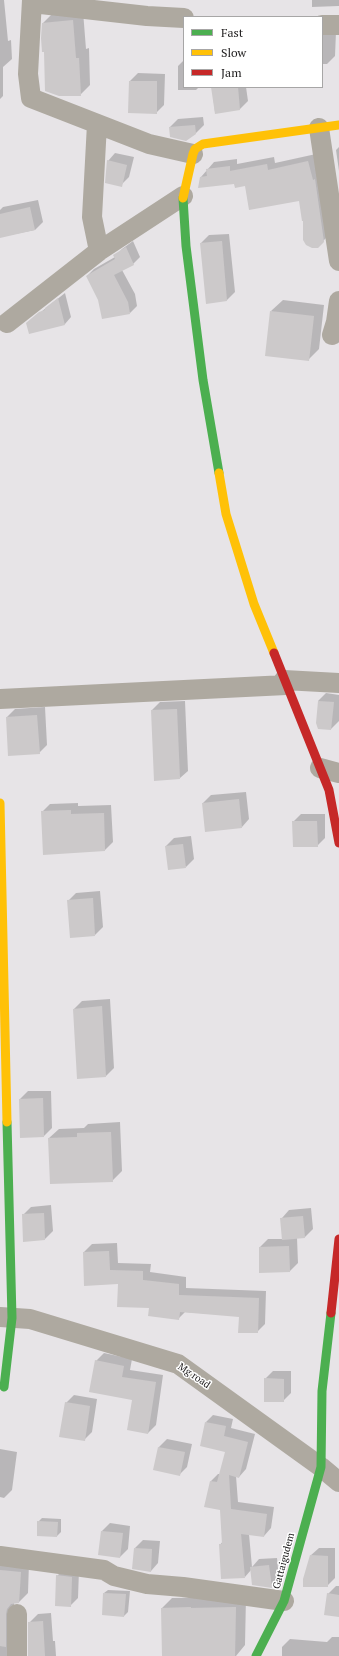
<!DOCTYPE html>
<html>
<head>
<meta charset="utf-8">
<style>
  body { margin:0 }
  #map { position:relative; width:339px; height:1656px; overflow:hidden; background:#e7e4e7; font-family:"PT Serif",serif }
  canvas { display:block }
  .legend { position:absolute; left:183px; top:16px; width:140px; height:72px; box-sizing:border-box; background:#fff; border:1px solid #a7a6a6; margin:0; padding:5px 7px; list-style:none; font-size:12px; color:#222021 }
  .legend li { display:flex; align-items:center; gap:8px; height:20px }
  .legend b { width:20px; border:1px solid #a7a6a6 }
</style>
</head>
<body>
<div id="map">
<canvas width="339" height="1656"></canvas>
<ul class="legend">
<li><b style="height:5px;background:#4caf50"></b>Fast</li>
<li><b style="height:5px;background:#ffc107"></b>Slow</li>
<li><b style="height:5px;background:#c62828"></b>Jam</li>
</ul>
</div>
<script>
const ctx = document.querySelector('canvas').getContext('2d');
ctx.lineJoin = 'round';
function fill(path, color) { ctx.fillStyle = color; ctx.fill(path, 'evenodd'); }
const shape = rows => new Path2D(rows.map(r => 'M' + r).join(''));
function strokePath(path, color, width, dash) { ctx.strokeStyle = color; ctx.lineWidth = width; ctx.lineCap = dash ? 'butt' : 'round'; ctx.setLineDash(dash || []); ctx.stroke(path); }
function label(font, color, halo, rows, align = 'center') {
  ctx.font = font + ' "PT Serif",serif'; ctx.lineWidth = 3; ctx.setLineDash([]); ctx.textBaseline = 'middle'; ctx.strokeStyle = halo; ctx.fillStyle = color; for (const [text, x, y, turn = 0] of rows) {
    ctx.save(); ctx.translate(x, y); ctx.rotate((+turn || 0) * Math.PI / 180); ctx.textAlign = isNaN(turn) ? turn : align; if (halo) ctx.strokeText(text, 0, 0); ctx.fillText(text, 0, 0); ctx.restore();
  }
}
const shadow = shape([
  [0,0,4,0,8,41,11,40,12,59,3,67,3,96,0,99],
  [312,0,339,0,339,6,312,7],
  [83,11,86,49,89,48,90,85,80,95,43,23,53,13],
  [322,32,336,32,335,56,327,64,322,64],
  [184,60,184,87,199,87,196,90,178,90,178,66],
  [138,73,165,74,164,105,156,113,130,81],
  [212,87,246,87,248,101,240,109,215,112],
  [203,117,204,125,196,133,170,127,178,119],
  [339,147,339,171,336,150],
  [115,153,134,157,129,177,121,185,108,161],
  [316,154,331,233,317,247,304,220,300,200,246,184,201,177,214,162,237,159,237,164,274,157,275,163],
  [38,200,43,222,35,230,0,237,0,210,3,207],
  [229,234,235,292,227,300,207,303,201,243,209,235],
  [133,241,140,257,133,264,122,270,135,294,137,306,130,313,87,276,94,269,115,257,115,256,122,249],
  [65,293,71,317,65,324,30,332,27,323],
  [283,300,324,305,319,349,308,360,271,311],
  [326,693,339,695,339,721,331,729,318,701],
  [185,701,188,771,180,778,152,710,160,702],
  [45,707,47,745,39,753,7,717,15,709],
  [246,792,249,819,242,827,203,803,211,795],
  [78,803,78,806,111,805,113,842,105,850,44,854,42,812,50,804],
  [301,814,325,814,325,838,317,846,293,822],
  [191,836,194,859,186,867,166,846,174,838],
  [100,891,103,927,95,935,68,901,76,893],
  [110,999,114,1068,106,1076,74,1009,82,1001],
  [28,1091,51,1091,52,1128,44,1136,20,1099],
  [120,1122,122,1171,112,1181,49,1138,59,1129,84,1128,88,1124],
  [51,1205,53,1231,45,1239,23,1215,31,1207],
  [311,1208,313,1229,305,1237,297,1238,298,1263,290,1271,260,1247,268,1239,283,1239,282,1218,289,1210],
  [117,1243,118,1263,151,1264,150,1272,186,1277,186,1288,266,1291,265,1324,257,1332,240,1316,185,1312,178,1319,150,1307,119,1283,84,1252,92,1244],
  [104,1353,132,1359,130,1370,163,1375,156,1425,148,1433,133,1400,96,1361],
  [273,1371,291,1371,291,1393,283,1401,265,1379],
  [74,1395,97,1399,92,1432,84,1440,66,1403],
  [213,1415,233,1419,231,1428,255,1434,246,1469,239,1477,236,1476,238,1502,274,1507,271,1528,264,1536,249,1534,252,1567,259,1559,277,1558,279,1579,271,1587,251,1570,245,1577,220,1545,223,1541,221,1509,211,1481,218,1474,220,1474,226,1451,206,1422],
  [167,1439,192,1444,187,1467,179,1475,154,1469,159,1447],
  [0,1449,17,1452,12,1490,4,1498,0,1497],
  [42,1518,61,1519,61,1532,57,1536,38,1522],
  [110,1523,130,1526,128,1549,120,1557,102,1531],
  [143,1540,160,1541,158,1563,151,1571,135,1548],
  [319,1548,335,1548,335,1578,327,1586,310,1556],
  [29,1563,28,1593,19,1602,14,1603,14,1647,18,1656,0,1656,0,1565],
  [65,1568,79,1570,78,1598,70,1606,57,1576],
  [336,1586,339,1586,339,1616,328,1594],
  [108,1590,130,1591,128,1612,124,1616,104,1593],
  [246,1597,245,1645,236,1656,163,1656,162,1608,172,1598],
  [51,1613,53,1641,55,1641,56,1656,30,1656,30,1622,38,1614],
  [332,1637,339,1637,339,1656,282,1656,282,1647,290,1639,327,1642]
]);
const building = shape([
  [73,20,76,58,79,58,81,96,59,96,45,91,44,52,42,52,41,38,42,23],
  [129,81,157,81,157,114,128,113],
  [211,87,238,87,240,110,215,114],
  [195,125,196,134,186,141,170,137,169,127],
  [107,160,127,165,122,187,105,183],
  [308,161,313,180,315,179,324,242,318,248,312,248,306,245,303,240,303,221,302,221,299,201,249,210,245,186,235,188,234,184,198,188,200,177,207,176,206,169,230,166,230,171,267,164,268,170],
  [30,207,35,230,0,238,0,214],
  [222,241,227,301,206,304,200,243],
  [126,247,134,265,114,275,128,302,130,314,102,319,98,300,86,276,115,259,113,255],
  [58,298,65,325,29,334,26,323,39,312,45,310,45,308],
  [270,311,314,316,309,361,265,356],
  [318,701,334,702,331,730,318,729,316,723],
  [177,709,180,779,154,781,151,710],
  [37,715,40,754,8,756,6,717],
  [239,799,242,828,205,832,202,803],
  [71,810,71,814,104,813,105,851,43,855,41,811],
  [292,821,317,821,318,847,293,847],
  [183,844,186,868,168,870,165,846],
  [93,898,95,936,70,938,67,900],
  [102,1006,106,1077,77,1079,73,1009],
  [43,1098,44,1137,20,1138,19,1099],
  [111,1132,113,1182,50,1184,48,1138,77,1137,77,1133],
  [44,1213,45,1240,23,1242,22,1214],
  [303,1216,305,1238,282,1240,280,1218],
  [289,1246,290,1272,259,1273,259,1247],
  [109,1251,110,1270,143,1271,143,1280,179,1284,179,1295,259,1298,258,1333,238,1333,239,1317,180,1312,179,1320,148,1316,149,1308,117,1307,118,1284,84,1286,83,1252],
  [95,1360,124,1366,122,1377,156,1382,148,1434,127,1430,132,1400,89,1392],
  [264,1378,284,1379,284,1402,264,1402],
  [65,1402,90,1406,85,1441,59,1437],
  [205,1422,226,1426,224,1436,248,1442,239,1478,229,1475,231,1509,267,1514,264,1537,241,1534,245,1578,221,1579,219,1544,222,1544,220,1510,204,1507,210,1481,217,1482,225,1452,200,1446],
  [158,1447,185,1452,180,1476,153,1470],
  [37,1521,58,1522,57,1537,37,1536],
  [101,1531,123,1533,120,1558,98,1555],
  [134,1548,152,1549,151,1572,132,1569],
  [310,1555,328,1556,328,1587,303,1587,303,1579],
  [269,1565,272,1588,252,1585,250,1567],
  [0,1570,21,1572,19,1603,11,1604,7,1609,6,1614,6,1647,0,1646],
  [56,1575,72,1577,71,1607,55,1606],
  [103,1593,126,1594,124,1617,102,1615],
  [327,1593,339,1595,339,1617,324,1615],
  [191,1607,191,1608,236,1607,235,1656,162,1656,161,1608],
  [43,1621,45,1656,28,1656,28,1622]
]);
const street = shape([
  [32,0,28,74,31,98,149,144,193,154],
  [32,3,147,16,184,18],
  [322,25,339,25],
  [97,124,92,217,99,251],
  [319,128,339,261],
  [7,323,99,251,183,196],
  [332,335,336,322,339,301],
  [284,680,339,683],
  [0,699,286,685],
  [320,768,339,773],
  [0,1317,30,1319,178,1364,321,1467,339,1482],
  [0,1556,104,1570,114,1576,147,1584,183,1587,284,1601],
  [17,1614,17,1656]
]);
const fast = shape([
  [183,198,186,246,203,380,219,473],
  [4,1387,12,1318,7,1122],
  [256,1656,284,1601,321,1467,322,1391,331,1313]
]);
const slow = shape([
  [183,198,193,154,195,149,203,144,339,125],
  [219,473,226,514,254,604,274,653],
  [0,803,7,1122]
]);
const jam = shape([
  [274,653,329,790,339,843],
  [331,1313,339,1239]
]);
const streetNames = [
  ["Mg road",194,1376,34],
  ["Gattaigudem",284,1561,-75]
];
fill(shadow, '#0003');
fill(building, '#ccc9ca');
strokePath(street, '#aea9a0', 20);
strokePath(fast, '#4caf50', 9);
strokePath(slow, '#ffc107', 9);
strokePath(jam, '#c62828', 9);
label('10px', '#222021', '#fff', streetNames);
</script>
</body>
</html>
